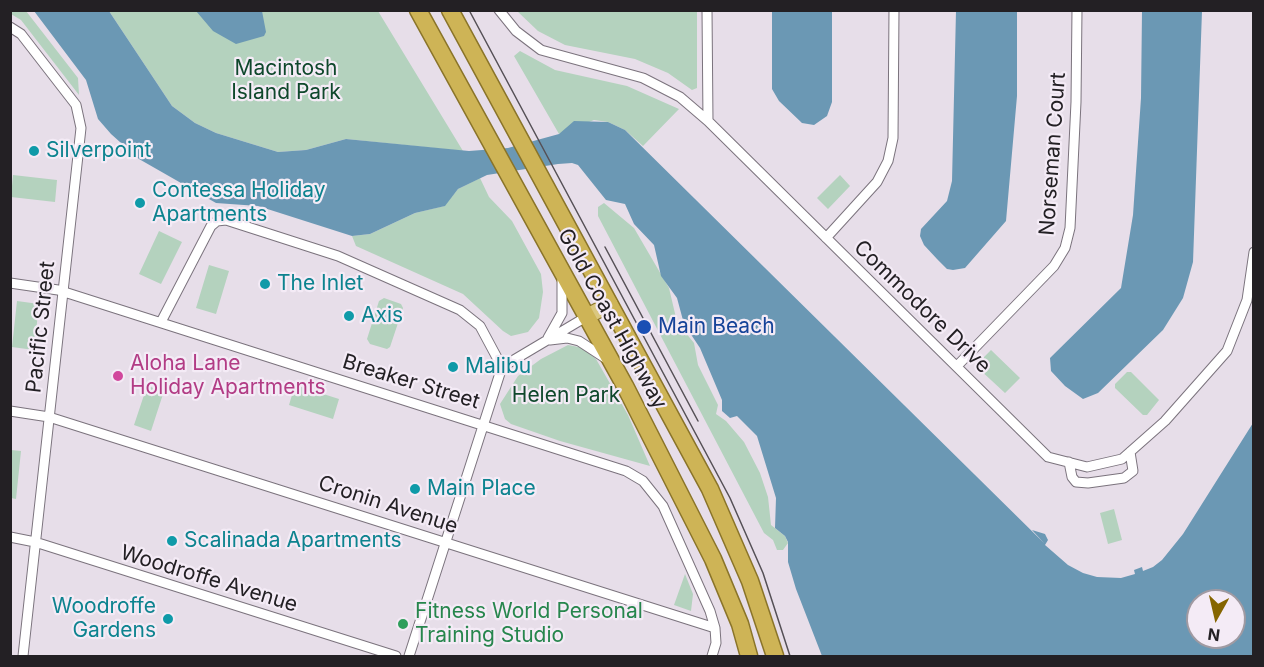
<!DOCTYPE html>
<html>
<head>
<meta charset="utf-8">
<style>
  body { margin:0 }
  #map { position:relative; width:1264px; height:667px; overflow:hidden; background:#e7dee9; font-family:Inter,sans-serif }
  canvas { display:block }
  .frame { position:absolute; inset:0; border:12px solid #232024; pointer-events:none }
  .north { position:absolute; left:1186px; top:589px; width:60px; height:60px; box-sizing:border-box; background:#f4ebf6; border:2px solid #a09aa2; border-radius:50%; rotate:188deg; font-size:16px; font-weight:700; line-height:24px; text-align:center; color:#232024 }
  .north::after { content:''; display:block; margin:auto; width:21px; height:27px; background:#856500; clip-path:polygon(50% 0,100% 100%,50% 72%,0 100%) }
</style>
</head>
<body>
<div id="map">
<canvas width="1264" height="667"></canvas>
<div class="frame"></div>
<div class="north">N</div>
</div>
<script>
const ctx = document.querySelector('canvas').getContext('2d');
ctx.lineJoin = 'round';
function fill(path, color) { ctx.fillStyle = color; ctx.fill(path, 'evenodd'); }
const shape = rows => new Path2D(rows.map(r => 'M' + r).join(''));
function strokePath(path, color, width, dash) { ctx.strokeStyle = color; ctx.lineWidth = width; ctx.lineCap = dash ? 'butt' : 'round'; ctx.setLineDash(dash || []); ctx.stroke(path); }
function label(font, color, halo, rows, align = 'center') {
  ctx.font = font + ' Inter,sans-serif'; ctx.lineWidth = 4.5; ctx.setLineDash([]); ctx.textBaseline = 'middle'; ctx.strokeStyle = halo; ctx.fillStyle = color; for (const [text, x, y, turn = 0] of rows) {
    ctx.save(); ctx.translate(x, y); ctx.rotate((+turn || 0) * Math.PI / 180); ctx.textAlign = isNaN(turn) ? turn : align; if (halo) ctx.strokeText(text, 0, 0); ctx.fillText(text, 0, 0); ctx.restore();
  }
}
const green = shape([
  [11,10,26,11,78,78,79,95,21,20,11,14],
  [109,11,378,11,463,151,346,139,306,150,278,152,216,133,195,123,172,106],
  [517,11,697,11,697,88,692,90,668,73,635,59,565,45,538,31],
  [520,51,555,70,627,86,679,109,643,146,625,130,608,122,594,120,559,134,514,56],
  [13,175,57,180,55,202,11,197],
  [840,175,850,186,828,209,817,198],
  [480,178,489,197,512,221,541,274,543,292,539,318,528,332,511,336,503,331,463,294,356,246,352,236,370,234,415,213,444,206,458,189],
  [604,203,634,228,669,288,677,322,694,343,698,365,718,405,716,414,726,421,744,442,760,473,768,497,771,525,785,536,788,543,783,550,777,550,773,540,764,533,598,216,598,207],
  [159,231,182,242,161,284,139,274],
  [209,265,229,271,216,314,196,308],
  [384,298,401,304,403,308,390,347,387,349,370,344,367,339,379,301],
  [17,301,39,304,34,350,12,347],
  [568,345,584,348,596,359,628,415,650,466,560,441,511,424,505,419,500,404,518,376,541,359],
  [991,350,1020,378,1005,393,978,368,979,362],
  [1127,372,1131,372,1159,400,1147,415,1143,415,1115,388,1115,384],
  [295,385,339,399,333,419,289,405],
  [147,386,164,391,151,431,134,425],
  [11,450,21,451,16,499,11,498],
  [1114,509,1122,540,1108,544,1100,513],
  [685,574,693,594,691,611,674,605]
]);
const water = shape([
  [34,11,109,11,172,106,195,123,216,133,278,152,306,150,346,139,469,151,508,148,559,134,574,121,608,122,625,130,1044,543,1032,530,1045,534,1048,540,1045,545,1068,565,1083,573,1097,577,1121,578,1135,574,1134,570,1142,567,1143,571,1153,567,1162,560,1183,534,1253,423,1253,656,822,656,796,589,788,562,788,542,785,536,775,528,776,498,757,436,737,416,730,418,722,411,722,400,700,348,684,324,677,298,661,276,654,245,634,224,625,204,606,200,578,165,572,163,558,164,487,175,458,189,445,206,415,213,370,234,352,236,258,206,216,203,139,159,111,134,98,119,86,80],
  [1198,601,1234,601,1234,637,1198,637],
  [196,11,262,11,266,32,264,36,236,44,213,31],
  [772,11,832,11,832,102,827,116,814,125,802,123,779,101,772,89],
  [956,11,1017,11,1017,96,1006,221,965,268,953,270,947,269,937,259,924,245,920,236,921,229,947,201,952,181],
  [1142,11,1202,11,1193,262,1183,298,1163,330,1098,393,1083,399,1065,386,1051,371,1050,358,1121,288,1133,215,1141,98]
]);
const minor = shape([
  [499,10,516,31,541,50,643,78,680,97,708,121,1048,457,1087,467,1122,459,1165,421,1227,351,1247,300,1254,252],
  [707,10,708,121],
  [10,27,21,34,76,105,81,128,23,656],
  [826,238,877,182,888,161,893,138,894,10],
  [10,283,58,290,626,471,643,481,663,506,710,611,715,628,716,643,712,656],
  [161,322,211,226,217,221,226,220,338,256,460,310,480,326,502,367],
  [548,338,562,313,562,281],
  [550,340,567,338,579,341,605,358],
  [957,366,1054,266,1065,248,1070,228,1076,102,1077,10],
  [10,411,49,417,715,628],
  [1069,462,1072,477,1076,482,1088,483,1124,478,1133,471,1130,452],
  [10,537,35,542,396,656],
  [409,656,502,367,586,317]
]);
const primary = shape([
  [586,317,610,304]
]);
const trunk = shape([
  [418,10,625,386,713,559,740,624,749,656],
  [450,10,710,489,750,581,775,656]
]);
const tram = shape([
  [469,10,730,498,763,573,790,656],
  [605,247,698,421]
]);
const markers = [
  [34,151,6,"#0f9aa8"],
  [140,203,6,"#0f9aa8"],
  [265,284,6,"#0f9aa8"],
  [349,316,6,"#0f9aa8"],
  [644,327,8,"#1a4fb4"],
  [453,367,6,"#0f9aa8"],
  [118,376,6,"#d1479c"],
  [415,489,6,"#0f9aa8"],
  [172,541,6,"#0f9aa8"],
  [168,619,6,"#0f9aa8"],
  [403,624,6,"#2e9e5b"]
];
const parkNames = [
  ["Macintosh",286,69],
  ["Island Park",286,93],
  ["Helen Park",566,396]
];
const cultureNames = [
  ["Silverpoint",46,151],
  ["Contessa Holiday",152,191],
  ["Apartments",152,215],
  ["The Inlet",277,284],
  ["Axis",361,316],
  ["Malibu",465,367],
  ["Main Place",427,489],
  ["Scalinada Apartments",184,541],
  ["Woodroffe",156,607,"right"],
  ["Gardens",156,631,"right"]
];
const streetNames = [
  ["Norseman Court",1053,154,-86],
  ["Commodore Drive",922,307,44],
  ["Gold Coast Highway",612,319,61],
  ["Pacific Street",41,327,-84],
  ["Breaker Street",411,382,17],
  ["Cronin Avenue",388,505,18],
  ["Woodroffe Avenue",209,579,17]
];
const transitNames = [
  ["Main Beach",658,327]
];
const hotelNames = [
  ["Aloha Lane",130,364],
  ["Holiday Apartments",130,388]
];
const leisureNames = [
  ["Fitness World Personal",415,612],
  ["Training Studio",415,636]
];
fill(green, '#b4d2be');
fill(water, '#6b98b4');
strokePath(minor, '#7b737d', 11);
strokePath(primary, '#8a7429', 17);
strokePath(trunk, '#8a7429', 19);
strokePath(minor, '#fff', 9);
strokePath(primary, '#dac780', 15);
strokePath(trunk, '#ceb456', 16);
strokePath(tram, '#555056', 1.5);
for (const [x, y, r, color] of markers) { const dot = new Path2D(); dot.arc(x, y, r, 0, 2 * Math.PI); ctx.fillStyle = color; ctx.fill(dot); strokePath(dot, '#f4ebf6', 2); }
label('21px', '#0f482c', '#f4ebf6', parkNames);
label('21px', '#0d838f', '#f4ebf6', cultureNames, 'left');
label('21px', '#232024', '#f4ebf6', streetNames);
label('21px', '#164399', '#f4ebf6', transitNames, 'left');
label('21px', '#b23c85', '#f4ebf6', hotelNames, 'left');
label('21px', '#27864d', '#f4ebf6', leisureNames, 'left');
</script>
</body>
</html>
